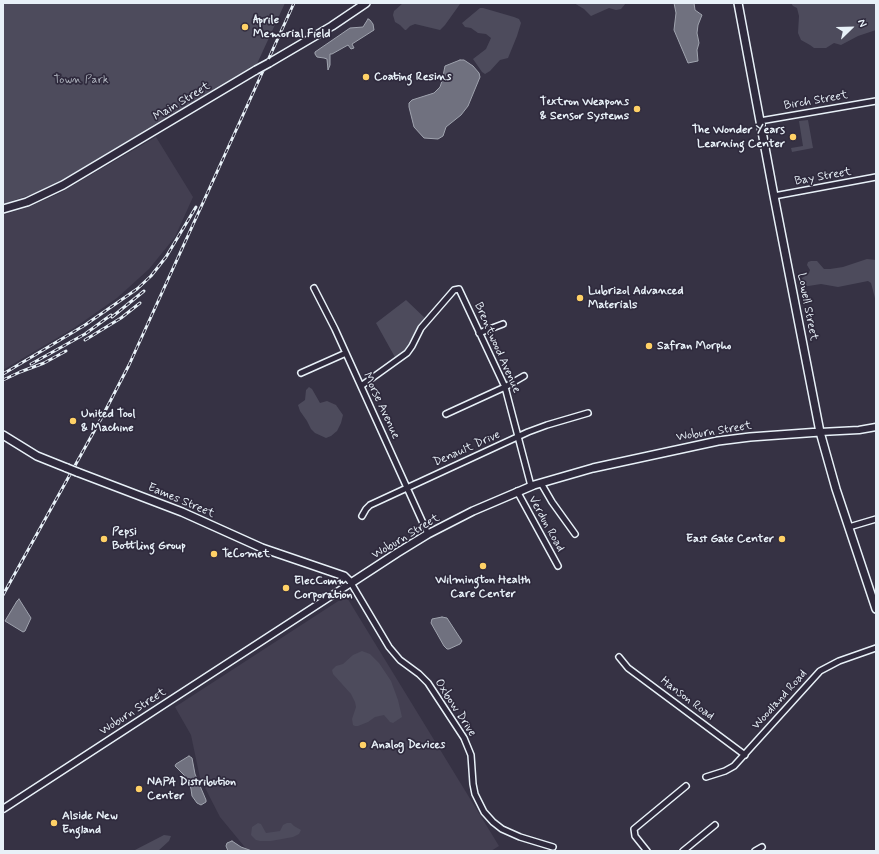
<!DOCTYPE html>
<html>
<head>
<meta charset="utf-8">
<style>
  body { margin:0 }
  #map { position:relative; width:879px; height:854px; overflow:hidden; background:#363244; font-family:Mynerve,sans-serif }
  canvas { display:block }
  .frame { position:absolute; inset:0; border:4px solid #e8f1f8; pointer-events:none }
  .north { position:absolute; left:831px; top:8px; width:40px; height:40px; -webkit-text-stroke:3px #2f2a3d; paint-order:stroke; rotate:67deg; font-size:11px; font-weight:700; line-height:16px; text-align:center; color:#e8f1f8 }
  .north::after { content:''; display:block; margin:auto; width:14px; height:18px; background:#e8f1f8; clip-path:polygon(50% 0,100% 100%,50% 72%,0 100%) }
</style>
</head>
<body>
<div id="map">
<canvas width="879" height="854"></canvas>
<div class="frame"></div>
<div class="north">N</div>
</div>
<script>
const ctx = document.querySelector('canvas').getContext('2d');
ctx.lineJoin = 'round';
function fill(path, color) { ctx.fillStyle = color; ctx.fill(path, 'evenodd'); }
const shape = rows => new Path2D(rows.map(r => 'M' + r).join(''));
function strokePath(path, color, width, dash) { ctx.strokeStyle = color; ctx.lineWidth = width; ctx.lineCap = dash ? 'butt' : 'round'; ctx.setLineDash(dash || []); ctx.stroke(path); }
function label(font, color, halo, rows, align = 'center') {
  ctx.font = font + ' Mynerve,sans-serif'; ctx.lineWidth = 3.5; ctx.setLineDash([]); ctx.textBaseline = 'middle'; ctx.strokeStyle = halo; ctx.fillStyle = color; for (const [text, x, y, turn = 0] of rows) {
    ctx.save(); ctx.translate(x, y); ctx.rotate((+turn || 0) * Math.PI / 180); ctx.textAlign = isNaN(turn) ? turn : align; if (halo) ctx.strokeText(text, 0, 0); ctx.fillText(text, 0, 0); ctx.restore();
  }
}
const built = shape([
  [156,137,193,197,175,237,149,269,117,298,74,328,3,370,3,215,28,207,58,194],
  [346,596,499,846,491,851,248,851,220,817,200,778,191,735,175,707]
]);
const green = shape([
  [3,3,285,3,256,66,59,182,30,195,3,204],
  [403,3,459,3,460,4,445,25,440,30,415,24,410,26,406,30,405,30,400,25,395,22,393,15,394,11],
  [574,3,626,3,621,9,616,10,609,8,591,16,584,9],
  [791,3,876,3,876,30,858,36,841,45,834,43,826,48,814,48,810,45,801,40,798,33,799,16,797,8,793,6],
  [480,8,483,8,514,17,519,19,521,23,517,36,508,58,500,60,490,71,485,74,482,72,473,59,486,49,491,38,486,34,478,33,471,28,465,27,462,23],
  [808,120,813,148,792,152,791,148,803,146,799,121],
  [867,259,876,260,876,302,871,283,868,281,838,287,821,284,802,287,800,287,798,281,809,273,810,270,807,265,808,262,811,261,817,261,824,269,830,269,843,267],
  [406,300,426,319,411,346,396,359,376,323],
  [309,387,312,389,320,403,327,401,336,405,343,415,341,423,337,431,331,436,326,438,315,433,311,429,307,421,300,411,298,405,305,400,306,390],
  [362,651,370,654,379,663,391,681,398,700,402,717,393,723,390,722,384,715,375,717,368,722,358,726,355,726,353,725,352,719,356,707,355,702,351,694,333,674,332,670,336,666,343,664,353,655],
  [258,823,261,824,266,833,280,831,283,825,287,823,291,823,294,826,301,830,299,834,293,837,271,841,260,841,256,840,251,835,252,827],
  [164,835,171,836,169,841,158,851,133,851]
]);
const water = shape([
  [674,3,694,3,695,10,702,15,698,25,697,33,699,43,697,50,698,61,688,63,674,30,676,13,674,3],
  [368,19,370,20,373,24,374,30,352,44,354,48,351,49,348,45,332,54,330,54,330,65,328,70,327,59,324,58,317,57,315,54,315,52,350,28,363,27,368,19],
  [460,60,464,60,473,66,479,73,480,77,468,106,461,115,446,127,443,136,438,139,424,138,414,127,409,107,409,103,412,100,434,93,440,87,442,81,445,66,460,60],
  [19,599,31,618,25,631,23,632,5,621,17,601,19,599],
  [442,617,447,618,462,641,460,644,449,649,447,649,444,646,431,623,432,619,442,617],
  [189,756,192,758,195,774,206,800,206,802,201,805,197,803,192,796,191,789,188,779,175,766,176,764,189,756],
  [232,841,241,847,252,851,228,851,226,846,227,843,232,841]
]);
const minor = shape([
  [760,121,876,101],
  [774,196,876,177],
  [314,288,335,329,428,534],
  [479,333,503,324],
  [301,373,346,353],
  [361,386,407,353,412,346,421,328,454,290,459,289,505,387,531,486],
  [446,414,505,387,524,376],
  [541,483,552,502,575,534],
  [517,491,558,566],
  [362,516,366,509,370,505,528,432,547,425,588,413],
  [849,527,876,519],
  [351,583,389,647,400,660,419,674,428,683,464,738,471,755,473,784,475,794,484,812,493,822,502,829,520,837,553,847],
  [619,657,628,668,745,755],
  [706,777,725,771,734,766,820,671,839,661,876,648],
  [647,851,635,836,634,829,686,786],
  [683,851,715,825],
  [755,851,762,847]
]);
const tertiary = shape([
  [820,432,859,430,876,427],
  [3,809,351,583]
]);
const secondary = shape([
  [738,3,774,196,820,432,836,489,876,609],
  [269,63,332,26,366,3],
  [3,209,27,202,63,185,256,70],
  [3,435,37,456,67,468],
  [77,472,182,512,262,548,344,576,351,583,397,553,428,534,473,511,534,485,593,468,718,441,750,437,820,432]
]);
const rail = shape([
  [112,317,144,291],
  [85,340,121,318,140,303],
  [31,364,85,334,111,315],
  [3,374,85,325,137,289,151,276,166,257,196,207],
  [3,380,20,372,44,363,66,351],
  [3,595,102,417,129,365,294,3]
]);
const secondaryBridge = shape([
  [256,70,269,63],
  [67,468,77,472]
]);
const markers = [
  [245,27,4,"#ffd166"],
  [366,77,4,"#ffd166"],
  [637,109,4,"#ffd166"],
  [793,137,4,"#ffd166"],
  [580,298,4,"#ffd166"],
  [649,346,4,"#ffd166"],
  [73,421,4,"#ffd166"],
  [104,539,4,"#ffd166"],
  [782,539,4,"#ffd166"],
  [214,554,4,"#ffd166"],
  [483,566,4,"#ffd166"],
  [286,588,4,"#ffd166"],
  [363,745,4,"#ffd166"],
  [139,789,4,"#ffd166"],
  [54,823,4,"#ffd166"]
];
const poiNames = [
  ["Aprile",253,20],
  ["Memorial Field",253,34],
  ["Coating Resins",374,77],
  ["Textron Weapons",629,102,"right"],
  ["& Sensor Systems",629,116,"right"],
  ["The Wonder Years",785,130,"right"],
  ["Learning Center",785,144,"right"],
  ["Lubrizol Advanced",588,291],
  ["Materials",588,305],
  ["Safran Morpho",657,346],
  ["United Tool",81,414],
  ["& Machine",81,428],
  ["Pepsi",112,532],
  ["Bottling Group",112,546],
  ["East Gate Center",774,539,"right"],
  ["TeComet",222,554],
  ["Wilmington Health",483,580,"center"],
  ["Care Center",483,594,"center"],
  ["ElecComm",294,581],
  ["Corporation",294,595],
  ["Analog Devices",371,745],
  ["NAPA Distribution",147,782],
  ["Center",147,796],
  ["Alside New",62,816],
  ["England",62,830]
];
const parkNames = [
  ["Town Park",81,80]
];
const streetNames = [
  ["Birch Street",816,101,-10],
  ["Main Street",182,102,-31],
  ["Bay Street",823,177,-10],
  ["Lowell Street",807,307,79],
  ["Brentwood Avenue",497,348,66],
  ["Morse Avenue",381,406,65],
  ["Woburn Street",714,432,-9],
  ["Denault Drive",467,449,-24],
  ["Eames Street",181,501,23],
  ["Verdun Road",546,524,61],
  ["Woburn Street",406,537,-31],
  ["Hanson Road",687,699,37],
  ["Woodland Road",780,700,-48],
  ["Oxbow Drive",455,708,57],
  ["Woburn Street",133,712,-33]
];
fill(built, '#433f51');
fill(green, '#4d4b5c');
fill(water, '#70717f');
strokePath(water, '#a0a4af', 1);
strokePath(minor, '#e8f1f8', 8);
strokePath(tertiary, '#e8f1f8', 9);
strokePath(secondary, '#e8f1f8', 10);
strokePath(minor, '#2f2a3d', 5);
strokePath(tertiary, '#2f2a3d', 6);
strokePath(secondary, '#2f2a3d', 7);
strokePath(rail, '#e8f1f8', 3);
strokePath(rail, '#2f2a3d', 1.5, [4.5]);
strokePath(secondaryBridge, '#e8f1f8', 10, []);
strokePath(secondaryBridge, '#2f2a3d', 7);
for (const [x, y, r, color] of markers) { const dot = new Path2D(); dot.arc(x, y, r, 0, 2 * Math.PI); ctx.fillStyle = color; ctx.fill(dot); strokePath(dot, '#2f2a3d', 1.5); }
label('bold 12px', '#e8f1f8', '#2f2a3d', poiNames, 'left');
label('12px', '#b2b7c1', '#2f2a3d', parkNames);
label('12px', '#e8f1f8', '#2f2a3d', streetNames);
</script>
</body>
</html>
